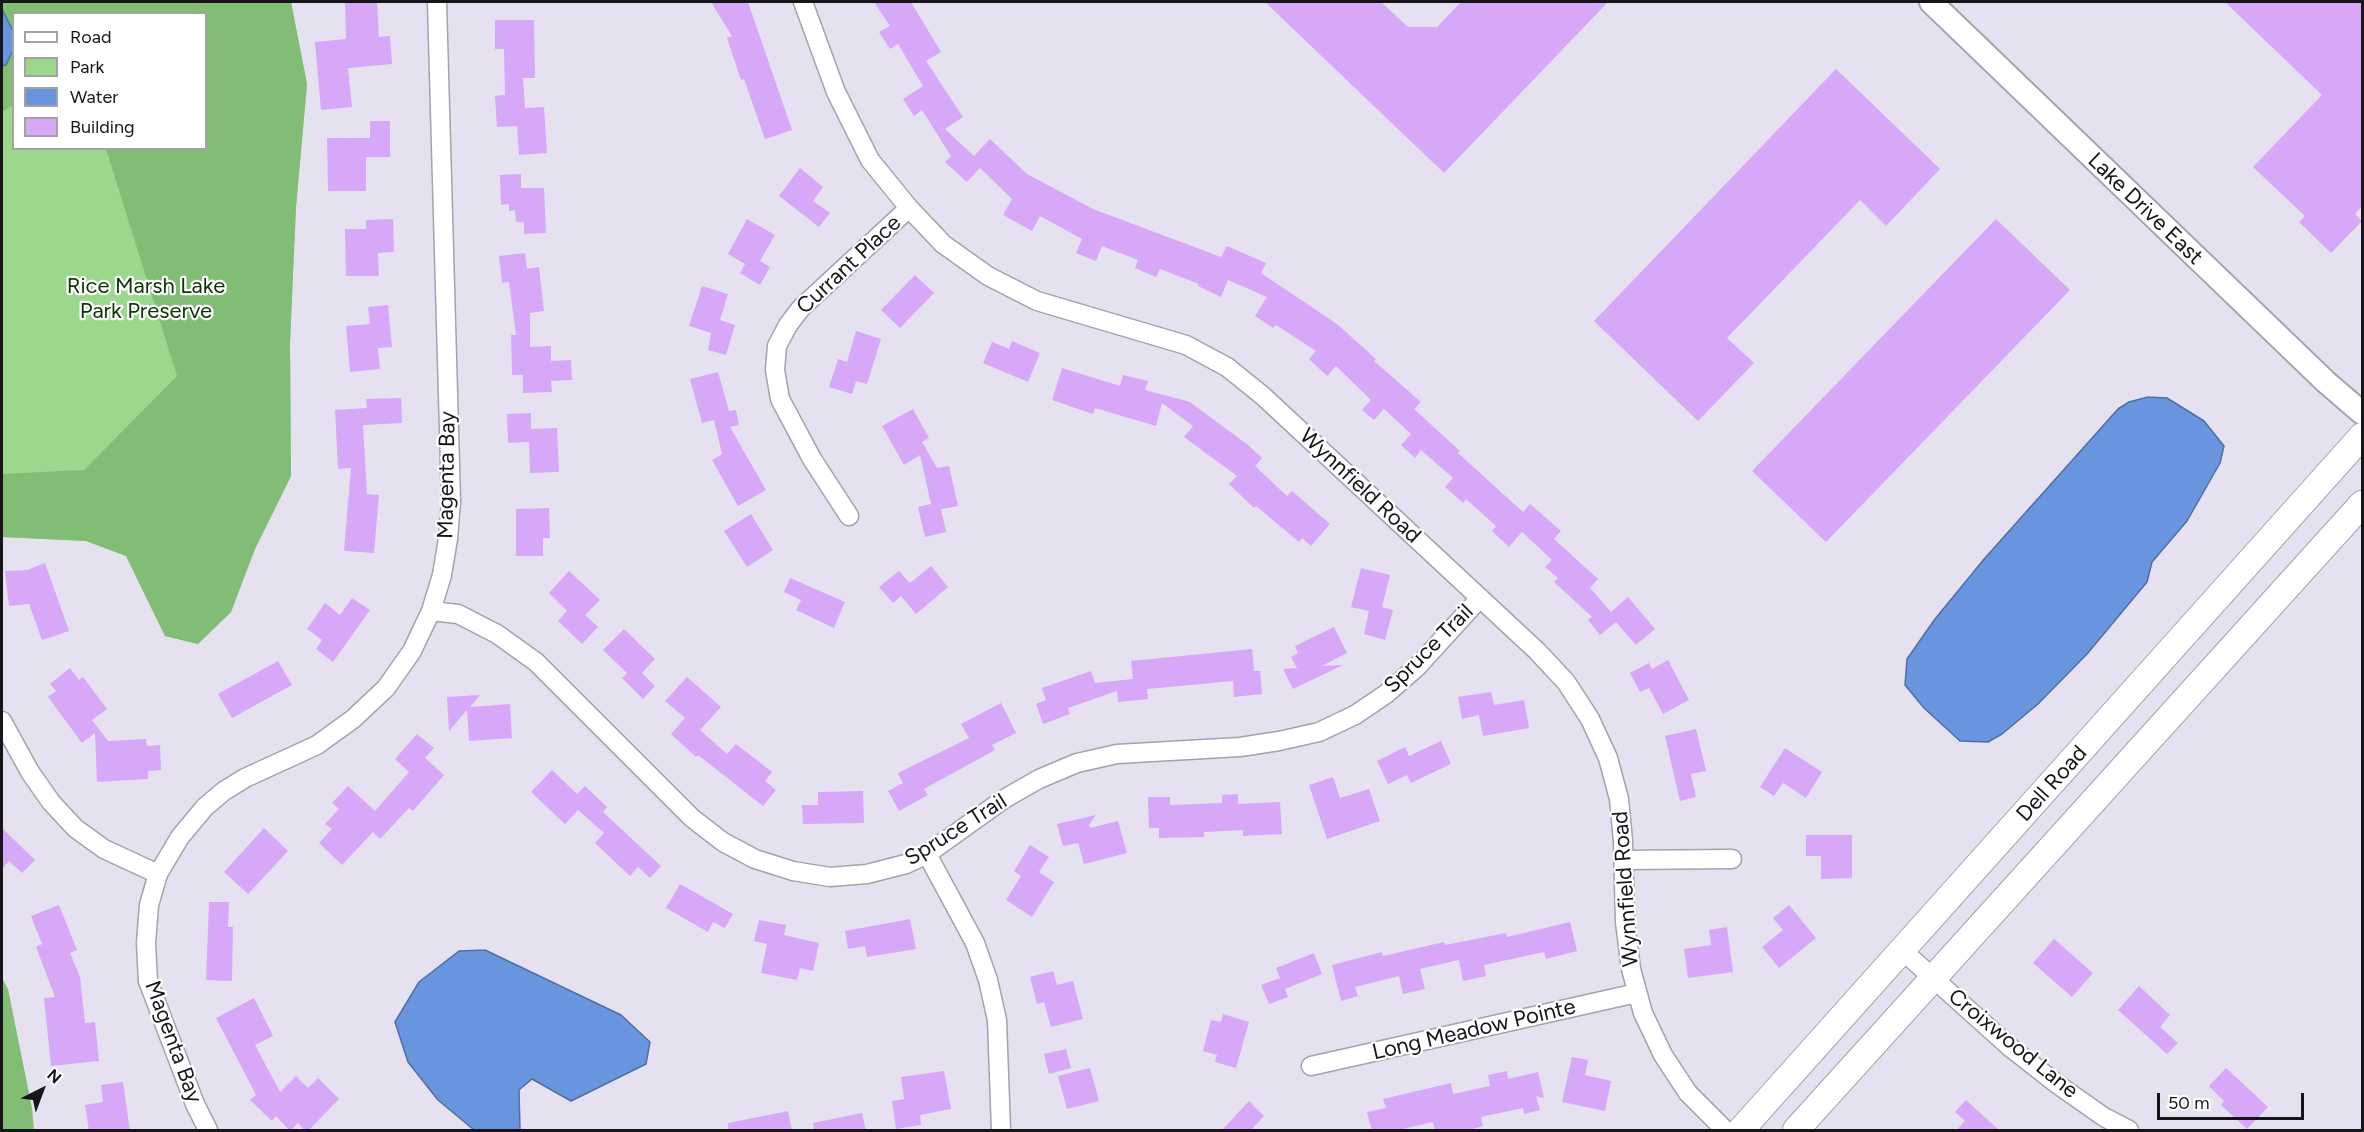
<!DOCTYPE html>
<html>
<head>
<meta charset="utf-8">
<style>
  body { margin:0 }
  #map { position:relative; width:2364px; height:1132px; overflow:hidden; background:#e6e1f0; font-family:Figtree,sans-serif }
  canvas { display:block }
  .frame { position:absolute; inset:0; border:3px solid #17151a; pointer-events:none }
  .legend { position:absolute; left:12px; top:12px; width:195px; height:138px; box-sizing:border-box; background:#fff; border:2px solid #a2a1a3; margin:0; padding:8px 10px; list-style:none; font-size:18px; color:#17151a }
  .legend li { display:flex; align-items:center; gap:12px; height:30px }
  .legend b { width:30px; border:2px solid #a2a1a3 }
  .north { position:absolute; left:12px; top:1060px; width:60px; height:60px; -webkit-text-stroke:4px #fff; paint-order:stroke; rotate:42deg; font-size:16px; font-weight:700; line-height:24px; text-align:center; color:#17151a }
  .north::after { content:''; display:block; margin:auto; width:21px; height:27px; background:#17151a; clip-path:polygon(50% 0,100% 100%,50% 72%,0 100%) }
  .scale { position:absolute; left:2157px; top:1093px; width:147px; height:27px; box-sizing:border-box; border:3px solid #17151a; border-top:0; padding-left:8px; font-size:18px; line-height:21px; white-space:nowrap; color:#17151a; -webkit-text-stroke:4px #fff; paint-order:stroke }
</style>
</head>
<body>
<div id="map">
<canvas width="2364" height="1132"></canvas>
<div class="frame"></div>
<ul class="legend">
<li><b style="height:8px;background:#fff"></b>Road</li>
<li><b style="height:16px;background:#9bd88e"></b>Park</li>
<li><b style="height:16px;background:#6895de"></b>Water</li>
<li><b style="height:16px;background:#d7a8f7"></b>Building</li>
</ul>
<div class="north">N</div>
<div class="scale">50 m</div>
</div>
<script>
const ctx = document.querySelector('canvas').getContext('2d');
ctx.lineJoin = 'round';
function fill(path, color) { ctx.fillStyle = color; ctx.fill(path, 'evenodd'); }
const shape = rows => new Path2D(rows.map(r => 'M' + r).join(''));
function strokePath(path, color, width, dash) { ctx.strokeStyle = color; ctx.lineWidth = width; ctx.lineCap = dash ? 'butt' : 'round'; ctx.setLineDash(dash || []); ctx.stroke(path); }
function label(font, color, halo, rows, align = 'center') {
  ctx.font = font + ' Figtree,sans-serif'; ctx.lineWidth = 4.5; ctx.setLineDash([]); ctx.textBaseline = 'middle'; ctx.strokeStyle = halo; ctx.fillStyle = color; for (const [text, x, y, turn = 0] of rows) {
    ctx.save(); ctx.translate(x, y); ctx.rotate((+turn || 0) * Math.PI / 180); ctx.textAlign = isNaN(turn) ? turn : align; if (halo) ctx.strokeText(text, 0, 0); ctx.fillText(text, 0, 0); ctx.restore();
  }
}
const green = shape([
  [2,2,291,2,307,84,296,207,290,343,291,476,255,549,231,612,198,644,165,636,126,556,86,541,2,537],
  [14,14,206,14,206,148,14,148]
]);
const forest = shape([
  [2,2,291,2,307,84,296,207,290,343,291,476,255,549,231,612,198,644,165,636,126,556,86,541,2,537,2,474,84,470,177,376,106,149,206,148,206,14,14,14,13,105,2,112],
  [2,978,8,989,32,1108,34,1130,2,1130]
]);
const water = shape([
  [2,9,14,33,13,50,6,65,2,66,2,9],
  [2148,397,2167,398,2204,421,2224,446,2220,463,2187,521,2152,562,2147,582,2087,654,2038,704,2002,734,1988,742,1960,741,1924,708,1905,685,1907,659,1935,619,1985,558,2118,409,2129,402,2148,397],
  [485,950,621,1015,650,1042,646,1064,571,1101,532,1079,519,1090,520,1130,474,1130,438,1100,408,1062,395,1022,419,982,459,951,485,950]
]);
const building = shape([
  [345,2,377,2,379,37,390,36,392,64,348,68,352,107,321,110,315,42,346,39],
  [711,2,748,2,792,130,765,139,744,79,741,80,727,38,732,36],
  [874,2,911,2,941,52,926,61,963,117,945,129,974,156,990,139,1027,174,1093,209,1221,257,1227,246,1266,263,1261,273,1337,324,1376,359,1374,361,1421,402,1414,409,1460,451,1458,453,1523,512,1530,504,1561,531,1554,539,1598,579,1590,588,1611,612,1628,597,1655,629,1636,645,1616,622,1600,635,1588,620,1592,617,1554,582,1558,578,1545,567,1552,560,1522,532,1509,547,1492,531,1496,526,1466,499,1463,503,1445,487,1453,478,1421,450,1415,458,1401,445,1411,434,1384,409,1374,420,1362,410,1371,400,1336,366,1327,376,1309,359,1316,351,1276,325,1273,328,1255,316,1267,297,1228,280,1221,297,1198,286,1199,284,1160,269,1156,277,1135,268,1138,260,1102,246,1096,261,1076,253,1082,239,1040,216,1032,231,1003,215,1012,199,980,168,967,182,945,162,951,156,922,110,914,116,903,99,923,86,898,44,890,49,879,32,890,26],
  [1265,2,1381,2,1408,27,1437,27,1461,2,1608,2,1444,173],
  [2225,2,2362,2,2362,206,2355,214,2362,221,2331,253,2299,222,2305,216,2253,167,2322,95],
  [495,20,534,20,535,78,523,78,525,108,544,107,547,153,519,155,517,126,497,127,495,96,505,95,504,49,495,49],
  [1836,69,1940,169,1886,226,1860,200,1727,338,1754,363,1698,421,1594,321],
  [370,121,390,121,390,157,366,157,366,191,328,191,327,138,370,138],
  [800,168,823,187,813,201,830,213,819,227,779,196],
  [521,174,521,188,544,188,546,233,524,234,524,222,516,222,515,210,509,211,509,204,501,205,500,175],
  [393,219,394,252,378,253,379,276,346,276,345,229,366,229,366,220],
  [747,219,775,235,760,261,770,267,760,285,740,273,745,264,728,254],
  [1996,219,2070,290,1826,542,1752,471],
  [525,253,527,269,539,267,544,311,530,313,530,347,551,346,551,361,571,360,572,380,551,381,552,392,523,393,523,375,512,375,511,335,516,335,509,282,502,283,499,256],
  [915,275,934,293,900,328,881,310],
  [702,286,728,294,720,320,735,325,726,355,708,350,711,333,689,326],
  [388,305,392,347,378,348,380,369,350,372,346,326,370,324,368,307],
  [856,331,881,339,867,384,856,381,852,394,829,387,838,359,847,362],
  [1012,341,1040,353,1028,382,983,363,992,342,1009,349],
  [1062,368,1120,386,1123,375,1148,381,1145,390,1190,402,1248,445,1262,458,1255,466,1287,496,1292,491,1330,524,1311,546,1302,538,1299,542,1256,506,1254,508,1229,484,1237,476,1184,437,1193,426,1162,403,1156,426,1095,408,1093,414,1052,400],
  [718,372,729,411,736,410,739,425,730,427,766,490,738,506,712,460,722,454,714,420,702,423,690,379],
  [401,398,402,423,363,425,367,494,379,495,374,553,344,551,351,468,338,469,335,410,367,408,366,399],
  [913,409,929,438,922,442,937,468,949,466,958,506,941,509,946,532,925,537,918,507,931,504,920,455,904,465,882,426],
  [531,413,531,429,557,428,559,472,530,473,529,442,508,443,507,414],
  [549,508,550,538,543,538,543,556,516,556,516,509],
  [751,514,773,550,747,567,724,531],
  [45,563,69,631,42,640,29,604,9,606,5,571,27,570],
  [931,566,948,587,916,614,901,596,893,603,879,587,899,571,910,583],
  [1361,568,1390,575,1382,607,1393,610,1385,640,1364,634,1369,611,1351,607],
  [569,571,600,600,585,615,598,627,582,644,558,621,567,611,549,593],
  [790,578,845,602,834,628,796,610,801,600,784,592],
  [352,598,370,610,333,662,316,649,322,640,307,629,325,603,340,615],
  [1334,627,1347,653,1322,666,1343,665,1293,689,1283,669,1297,668,1291,657,1298,653,1295,646],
  [624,629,655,659,642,673,655,686,643,699,622,678,627,673,603,650],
  [1252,649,1254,671,1260,671,1262,694,1234,697,1233,681,1147,689,1148,699,1118,702,1117,691,1068,708,1070,714,1043,724,1036,704,1046,700,1042,688,1091,671,1095,683,1133,679,1131,661],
  [1668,660,1689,700,1663,714,1649,688,1640,692,1630,673,1649,663,1652,669],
  [278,661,292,685,232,718,218,694],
  [70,668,79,680,83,677,107,709,92,720,108,741,146,739,147,746,160,745,161,770,148,771,148,779,97,782,95,733,82,743,48,697,56,691,50,684],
  [687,677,721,707,700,730,727,754,736,744,772,772,765,781,776,790,763,806,698,755,696,757,671,734,685,718,665,701],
  [1491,692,1494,705,1524,700,1529,728,1483,736,1479,715,1462,719,1458,697],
  [480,695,470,707,510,704,512,738,469,741,467,710,449,731,447,697],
  [1001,703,1016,733,992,745,995,750,924,789,928,795,899,811,888,791,903,783,898,773,969,738,961,724],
  [1696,729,1706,771,1691,774,1696,797,1680,801,1665,736],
  [417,734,434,748,425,758,444,775,413,811,409,808,380,839,373,832,342,865,319,843,332,829,325,824,339,809,332,803,348,786,375,811,409,772,395,759],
  [1441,741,1451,764,1411,783,1407,775,1388,784,1377,761,1405,747,1409,756],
  [1785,748,1822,772,1806,798,1783,783,1774,796,1760,787],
  [552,770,577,794,585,786,607,807,603,812,661,866,650,878,638,867,630,876,595,843,604,833,578,810,565,824,531,792],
  [1333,777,1340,798,1369,789,1380,821,1327,839,1309,785],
  [863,791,864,823,803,824,802,805,818,805,818,792],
  [1238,794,1238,804,1280,802,1282,834,1243,836,1243,830,1204,832,1204,837,1159,838,1159,828,1149,828,1148,797,1170,797,1170,805,1222,803,1222,795],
  [1096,815,1089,825,1090,828,1118,821,1127,853,1084,864,1078,843,1063,846,1057,824],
  [2,828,35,860,22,873,9,861,2,869],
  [264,828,288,851,248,894,224,872],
  [1806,835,1852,835,1852,878,1821,879,1821,856,1806,856],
  [1030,845,1049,857,1039,872,1054,882,1032,917,1006,900,1021,876,1014,871],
  [680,884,733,914,725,928,713,922,708,932,666,908],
  [209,902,229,902,228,927,233,927,232,981,206,980],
  [59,905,77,950,70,953,80,977,85,1023,95,1022,99,1061,51,1066,44,998,55,997,36,947,42,944,31,916],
  [1789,905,1816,938,1779,968,1762,947,1783,930,1773,918],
  [910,919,916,949,867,957,865,946,848,949,845,931],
  [759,920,786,925,784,935,819,943,813,971,800,968,797,980,761,973,767,944,754,941],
  [1570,922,1577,951,1546,959,1544,952,1484,965,1486,976,1463,981,1459,960,1420,969,1425,989,1403,994,1399,976,1355,987,1358,996,1341,1001,1332,965,1382,952,1383,956,1444,942,1445,945,1506,933,1507,937],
  [1727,927,1733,972,1688,978,1684,949,1711,945,1709,930],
  [2054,939,2093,973,2072,997,2033,963],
  [1314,953,1322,974,1285,989,1288,997,1269,1004,1261,985,1280,978,1276,968],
  [1053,971,1057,985,1073,981,1083,1019,1051,1027,1044,1002,1037,1004,1030,977],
  [2139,986,2170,1015,2160,1027,2178,1043,2167,1054,2118,1010],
  [254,998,273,1036,255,1045,280,1092,296,1076,308,1088,318,1078,339,1099,308,1131,305,1131,298,1123,290,1131,276,1116,272,1121,250,1100,256,1095,216,1018],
  [1223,1014,1249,1022,1236,1068,1215,1062,1217,1055,1203,1051,1211,1020,1221,1022],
  [1066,1049,1071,1068,1049,1074,1044,1054],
  [1572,1057,1588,1060,1585,1075,1611,1081,1605,1111,1562,1102],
  [1090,1068,1099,1101,1067,1109,1058,1076],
  [2226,1068,2268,1107,2247,1129,2221,1105,2224,1101,2209,1086],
  [944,1071,951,1109,920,1115,921,1125,896,1129,892,1101,904,1099,901,1077],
  [1507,1071,1508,1079,1538,1072,1544,1098,1536,1096,1540,1110,1524,1114,1523,1108,1481,1117,1483,1126,1465,1131,1435,1131,1433,1122,1394,1131,1372,1131,1367,1112,1386,1108,1383,1099,1451,1083,1453,1094,1490,1086,1488,1075],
  [123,1082,130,1131,89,1131,85,1105,103,1102,101,1085],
  [1966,1100,2000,1131,1956,1131,1965,1121,1955,1112],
  [1249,1101,1264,1116,1250,1131,1221,1131],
  [788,1111,792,1131,728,1131,728,1123],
  [862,1113,866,1131,814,1131,813,1123]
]);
const minor = shape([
  [803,2,836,92,870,160,909,208,943,244,988,276,1037,301,1186,345,1227,367,1263,396,1537,651,1566,682,1590,719,1608,758,1619,799,1623,841,1625,922,1631,969,1643,1013,1663,1055,1688,1093,1725,1130],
  [849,516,812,459,780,399,775,370,777,346,788,325,801,308,909,208],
  [431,611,458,614,497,634,536,662,692,818,723,842,755,859,793,871,830,877,867,874,906,864,927,854,1004,799,1039,779,1077,763,1117,754,1240,747,1279,741,1319,732,1355,715,1386,694,1417,667,1480,598],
  [2,721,30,772,51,802,75,828,104,849,158,874],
  [927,854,975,943,988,980,997,1020,1001,1130],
  [1623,860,1732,859],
  [1903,951,2011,1048,2057,1084,2104,1117,2129,1130],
  [1311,1066,1637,993],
  [208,1130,195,1104,148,981,146,943,149,905,158,874,180,837,205,807,224,791,245,778,317,745,353,719,386,688,412,651,431,611,442,575,448,539,451,501,437,2]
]);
const tertiary = shape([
  [1931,2,2326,382,2362,413]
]);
const secondary = shape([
  [1741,1130,2362,436],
  [1796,1130,2362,504]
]);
const streetNames = [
  ["Lake Drive East",2145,209,44],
  ["Currant Place",849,265,-43],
  ["Magenta Bay",447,475,-89],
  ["Wynnfield Road",1360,486,43],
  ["Spruce Trail",1429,649,-45],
  ["Dell Road",2052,784,-48],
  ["Spruce Trail",956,830,-32],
  ["Wynnfield Road",1626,889,-94],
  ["Long Meadow Pointe",1474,1030,-13],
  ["Magenta Bay",173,1042,70],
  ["Croixwood Lane",2013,1044,39]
];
const parkNames = [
  ["Rice Marsh Lake",146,287],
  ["Park Preserve",146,312]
];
fill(green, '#9bd88e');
fill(forest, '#81bd74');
fill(water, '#6895de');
strokePath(water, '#506fa3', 1.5);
fill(building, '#d7a8f7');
strokePath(minor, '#a5a1af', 21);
strokePath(tertiary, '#a5a1af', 26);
strokePath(secondary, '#a5a1af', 28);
strokePath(minor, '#fff', 18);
strokePath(tertiary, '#fff', 22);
strokePath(secondary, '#fff', 26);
label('22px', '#17151a', '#fff', streetNames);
label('22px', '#0c3502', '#fff', parkNames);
</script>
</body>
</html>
